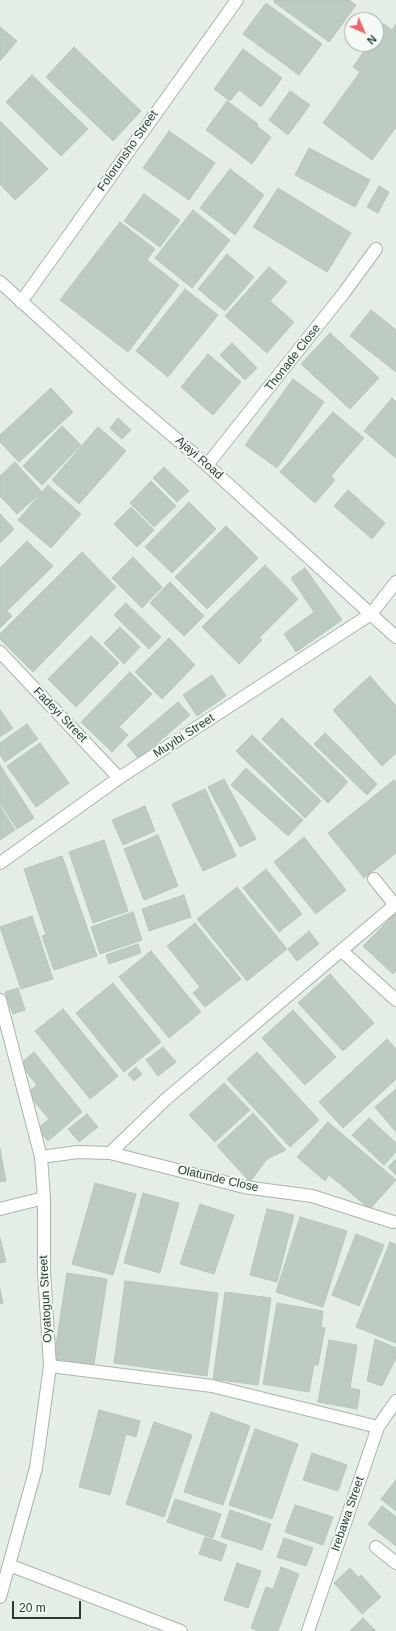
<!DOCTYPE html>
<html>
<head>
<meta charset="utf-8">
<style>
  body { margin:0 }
  #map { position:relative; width:396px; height:1631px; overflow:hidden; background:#e5ede7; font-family:Arial,sans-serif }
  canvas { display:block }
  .north { position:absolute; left:344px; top:12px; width:40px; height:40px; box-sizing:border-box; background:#f5faf6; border:1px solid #a2afa7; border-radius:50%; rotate:135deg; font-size:11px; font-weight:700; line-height:16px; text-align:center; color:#253e31 }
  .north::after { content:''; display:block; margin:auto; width:14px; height:18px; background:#eb6566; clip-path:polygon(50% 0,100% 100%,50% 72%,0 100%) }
  .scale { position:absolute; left:12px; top:1601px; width:69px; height:18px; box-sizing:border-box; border:2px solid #253e31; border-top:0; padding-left:5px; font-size:12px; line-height:14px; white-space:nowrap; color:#253e31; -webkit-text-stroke:3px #f5faf6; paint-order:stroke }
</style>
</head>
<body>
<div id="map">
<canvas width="396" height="1631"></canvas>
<div class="north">N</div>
<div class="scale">20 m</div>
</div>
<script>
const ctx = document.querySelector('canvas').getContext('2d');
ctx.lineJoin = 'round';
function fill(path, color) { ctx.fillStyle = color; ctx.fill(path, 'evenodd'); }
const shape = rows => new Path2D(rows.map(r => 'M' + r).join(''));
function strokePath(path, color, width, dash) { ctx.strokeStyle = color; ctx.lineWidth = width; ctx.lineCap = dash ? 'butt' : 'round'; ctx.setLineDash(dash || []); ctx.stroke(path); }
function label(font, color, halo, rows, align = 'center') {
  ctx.font = font + ' Arial,sans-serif'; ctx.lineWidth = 3.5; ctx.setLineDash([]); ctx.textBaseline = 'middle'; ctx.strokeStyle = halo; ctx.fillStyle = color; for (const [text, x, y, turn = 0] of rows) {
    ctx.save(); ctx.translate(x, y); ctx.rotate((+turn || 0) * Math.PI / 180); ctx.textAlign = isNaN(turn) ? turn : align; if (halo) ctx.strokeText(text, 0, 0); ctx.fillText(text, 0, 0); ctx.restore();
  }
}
const building = shape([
  [275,0,349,0,356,5,329,42,274,2,275,0],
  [266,3,322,44,299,75,243,34,266,3],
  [384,24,392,30,396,24,396,127,372,160,323,123,360,72,353,67,369,44,376,44,376,35,384,24],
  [0,27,17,41,0,61,0,27],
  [74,47,141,111,113,141,46,77,74,47],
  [243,49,282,78,261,107,239,90,230,101,214,89,243,49],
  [32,75,88,129,61,156,6,102,32,75],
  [290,91,310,105,288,135,269,120,290,91],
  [227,101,258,124,257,126,271,137,252,164,206,130,227,101],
  [1,122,48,169,15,200,0,184,0,123,1,122],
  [169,131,215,163,189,200,143,168,169,131],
  [309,148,370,180,355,207,295,175,309,148],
  [230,169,264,195,235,235,200,208,230,169],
  [379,186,389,192,378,213,367,207,379,186],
  [278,188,351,233,327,272,253,227,278,188],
  [144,194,180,220,160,247,124,221,144,194],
  [193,210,230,240,192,288,155,258,193,210],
  [120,222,155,249,147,260,179,285,128,352,60,300,120,222],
  [227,254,254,277,225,311,198,289,227,254],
  [269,267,287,282,270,301,294,322,267,353,225,316,269,267],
  [185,289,218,315,168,377,136,351,185,289],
  [371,310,396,330,396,372,350,336,371,310],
  [330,333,379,378,350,409,301,364,330,333],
  [232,343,257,368,245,380,220,355,232,343],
  [208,354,241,382,213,415,181,387,208,354],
  [293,379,324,402,277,468,245,445,293,379],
  [51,388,73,412,19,462,0,442,0,435,51,388],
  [392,398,396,402,396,458,364,431,392,398],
  [333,412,364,438,331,476,335,480,315,503,280,472,333,412],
  [118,418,131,430,122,439,110,428,118,418],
  [62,426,81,445,42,485,23,466,62,426],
  [98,427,126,451,79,504,52,480,98,427],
  [15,462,42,492,17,514,0,496,0,476,15,462],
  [164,467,189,491,177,502,153,478,164,467],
  [151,481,176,506,154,527,130,503,151,481],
  [48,485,81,514,51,548,18,520,48,485],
  [348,490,385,523,372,539,334,506,348,490],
  [189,502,216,529,172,573,145,547,189,502],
  [131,507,154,530,137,547,114,524,131,507],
  [0,514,14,529,0,543,0,514],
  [226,526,258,558,207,609,175,577,226,526],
  [27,541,53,566,7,611,12,616,0,628,0,568,27,541],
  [82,552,116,587,33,672,0,639,0,634,82,552],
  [133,557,162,587,142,608,112,578,133,557],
  [265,565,298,599,259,638,262,640,239,664,202,627,265,565],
  [305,568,342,620,296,652,284,634,314,612,291,578,305,568],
  [170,582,204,616,184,636,150,603,170,582],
  [126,603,161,637,149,649,114,615,126,603],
  [120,627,140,647,124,664,104,643,120,627],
  [91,636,119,663,76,707,48,679,91,636],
  [169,638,195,665,162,699,135,672,169,638],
  [130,672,152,694,119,727,128,735,112,752,81,722,130,672],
  [212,675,226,696,197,716,183,695,212,675],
  [370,676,396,706,396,753,382,766,333,710,370,676],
  [178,702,190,715,139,759,127,745,178,702],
  [0,710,13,728,0,737,0,710],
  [282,718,348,782,328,803,262,739,282,718],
  [27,724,38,739,5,762,0,755,0,743,27,724],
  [325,733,377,784,367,795,314,744,325,733],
  [252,735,321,801,305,818,236,751,252,735],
  [40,743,69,783,36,807,7,766,40,743],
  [0,765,34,818,17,829,0,803,0,765],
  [246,768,303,820,288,836,231,785,246,768],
  [224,779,256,839,240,847,208,787,224,779],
  [394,780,396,783,396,853,364,878,328,833,394,780],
  [205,789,236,856,203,871,172,804,205,789],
  [0,806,15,830,0,840,0,806],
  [145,806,155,831,123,845,112,820,145,806],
  [158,835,178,886,144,900,124,849,158,835],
  [304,837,346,890,316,914,274,862,304,837],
  [104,840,128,911,93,923,69,852,104,840],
  [62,856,97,956,54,970,42,936,46,935,24,869,62,856],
  [266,869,302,914,279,932,243,888,266,869],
  [237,887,287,949,247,981,197,919,237,887],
  [184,895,191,917,149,931,142,909,184,895],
  [133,912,142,940,100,954,91,927,133,912],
  [396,913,396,971,393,974,363,946,396,913],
  [32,916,53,979,21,989,0,927,32,916],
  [195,923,241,979,205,1007,193,993,200,987,167,946,195,923],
  [309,931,319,944,297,961,288,949,309,931],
  [138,944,141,953,109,964,106,955,138,944],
  [151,951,201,1012,169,1038,119,977,151,951],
  [330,974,374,1023,343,1051,298,1003,330,974],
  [113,983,161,1042,124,1072,76,1013,113,983],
  [18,988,25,1010,13,1014,5,992,18,988],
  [63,1009,118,1076,90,1099,35,1031,63,1009],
  [293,1010,336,1057,305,1085,262,1038,293,1010],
  [387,1039,396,1049,396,1079,343,1128,319,1102,387,1039],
  [163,1047,176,1062,158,1076,146,1060,163,1047],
  [34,1052,82,1112,48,1141,37,1129,49,1119,27,1093,37,1085,20,1064,34,1052],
  [257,1052,319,1120,290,1147,227,1079,257,1052],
  [136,1067,142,1074,134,1081,128,1074,136,1067],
  [224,1083,250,1110,215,1142,189,1115,224,1083],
  [396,1089,396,1132,375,1107,396,1089],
  [253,1113,286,1150,267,1159,250,1182,217,1146,253,1113],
  [87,1114,98,1127,79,1142,68,1129,87,1114],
  [369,1118,396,1143,396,1152,384,1165,352,1135,369,1118],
  [328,1122,396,1180,370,1209,329,1175,325,1181,297,1157,328,1122],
  [0,1149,6,1181,0,1182,0,1149],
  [396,1159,396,1175,388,1167,396,1159],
  [95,1183,136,1194,113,1275,72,1264,95,1183],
  [143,1193,179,1203,160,1273,124,1263,143,1193],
  [200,1204,234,1215,214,1274,180,1264,200,1204],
  [267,1209,294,1215,277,1282,250,1275,267,1209],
  [300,1217,347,1231,323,1307,276,1292,300,1217],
  [356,1234,384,1245,359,1306,332,1295,356,1234],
  [0,1238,6,1262,0,1263,0,1238],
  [390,1242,396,1245,396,1343,356,1327,390,1242],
  [67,1273,107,1279,94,1364,54,1359,67,1273],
  [125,1281,218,1293,207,1376,114,1363,125,1281],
  [0,1289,3,1303,0,1304,0,1289],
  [225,1292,271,1298,258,1385,213,1379,225,1292],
  [277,1303,323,1311,321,1327,325,1328,318,1365,314,1365,309,1392,263,1384,277,1303],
  [375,1339,396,1348,396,1358,382,1386,367,1381,375,1339],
  [329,1340,357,1345,350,1388,360,1390,357,1409,318,1402,329,1340],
  [99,1410,140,1421,136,1437,126,1434,110,1495,79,1487,99,1410],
  [211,1412,250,1426,223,1505,184,1492,211,1412],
  [154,1422,192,1435,164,1517,126,1504,154,1422],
  [255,1429,298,1444,272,1519,229,1505,255,1429],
  [312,1453,347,1465,338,1491,303,1480,312,1453],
  [396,1480,396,1511,381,1499,396,1480],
  [175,1499,221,1514,213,1538,167,1522,175,1499],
  [295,1505,333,1517,323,1545,285,1532,295,1505],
  [382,1506,396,1517,396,1546,368,1524,382,1506],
  [230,1510,271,1524,262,1550,221,1537,230,1510],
  [205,1537,227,1545,221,1561,199,1554,205,1537],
  [284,1538,313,1548,306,1566,277,1557,284,1538],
  [237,1563,261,1571,248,1608,224,1600,237,1563],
  [281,1567,299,1574,278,1631,259,1631,251,1628,266,1587,273,1589,281,1567],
  [350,1568,359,1578,361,1575,381,1597,362,1614,334,1583,350,1568],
  [363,1618,376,1631,350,1631,363,1618]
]);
const lane = shape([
  [374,879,395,905]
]);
const street = shape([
  [0,282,120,391,207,465,396,637],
  [21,302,237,0],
  [207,465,343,294,376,249],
  [0,652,119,778],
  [0,863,119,778,371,614,396,582],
  [342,951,396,1000],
  [0,1000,41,1157,44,1198,44,1272,50,1366,36,1468,0,1597],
  [110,1153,165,1100,396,904],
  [41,1157,78,1152,110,1153,244,1187,312,1196,393,1222],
  [0,1209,44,1198],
  [50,1366,212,1386,378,1427],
  [376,1547,396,1563],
  [9,1565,181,1631],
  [308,1631,378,1427,396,1401]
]);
const streetNames = [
  ["Folorunsho Street",128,151,-55],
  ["Thonade Close",293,358,-52],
  ["Ajayi Road",199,458,41],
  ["Fadeyi Street",60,715,46],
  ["Muyibi Street",184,736,-33],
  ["Olatunde Close",218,1179,13],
  ["Oyatogun Street",46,1299,-93],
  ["Irebawa Street",348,1514,-71]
];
fill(building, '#bdcbc2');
strokePath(building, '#b7c7bc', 1);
strokePath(lane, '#a8b5ad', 14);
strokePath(street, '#a8b5ad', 14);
strokePath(lane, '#fff', 12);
strokePath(street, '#fff', 12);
label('12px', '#253e31', '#f5faf6', streetNames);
</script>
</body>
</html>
